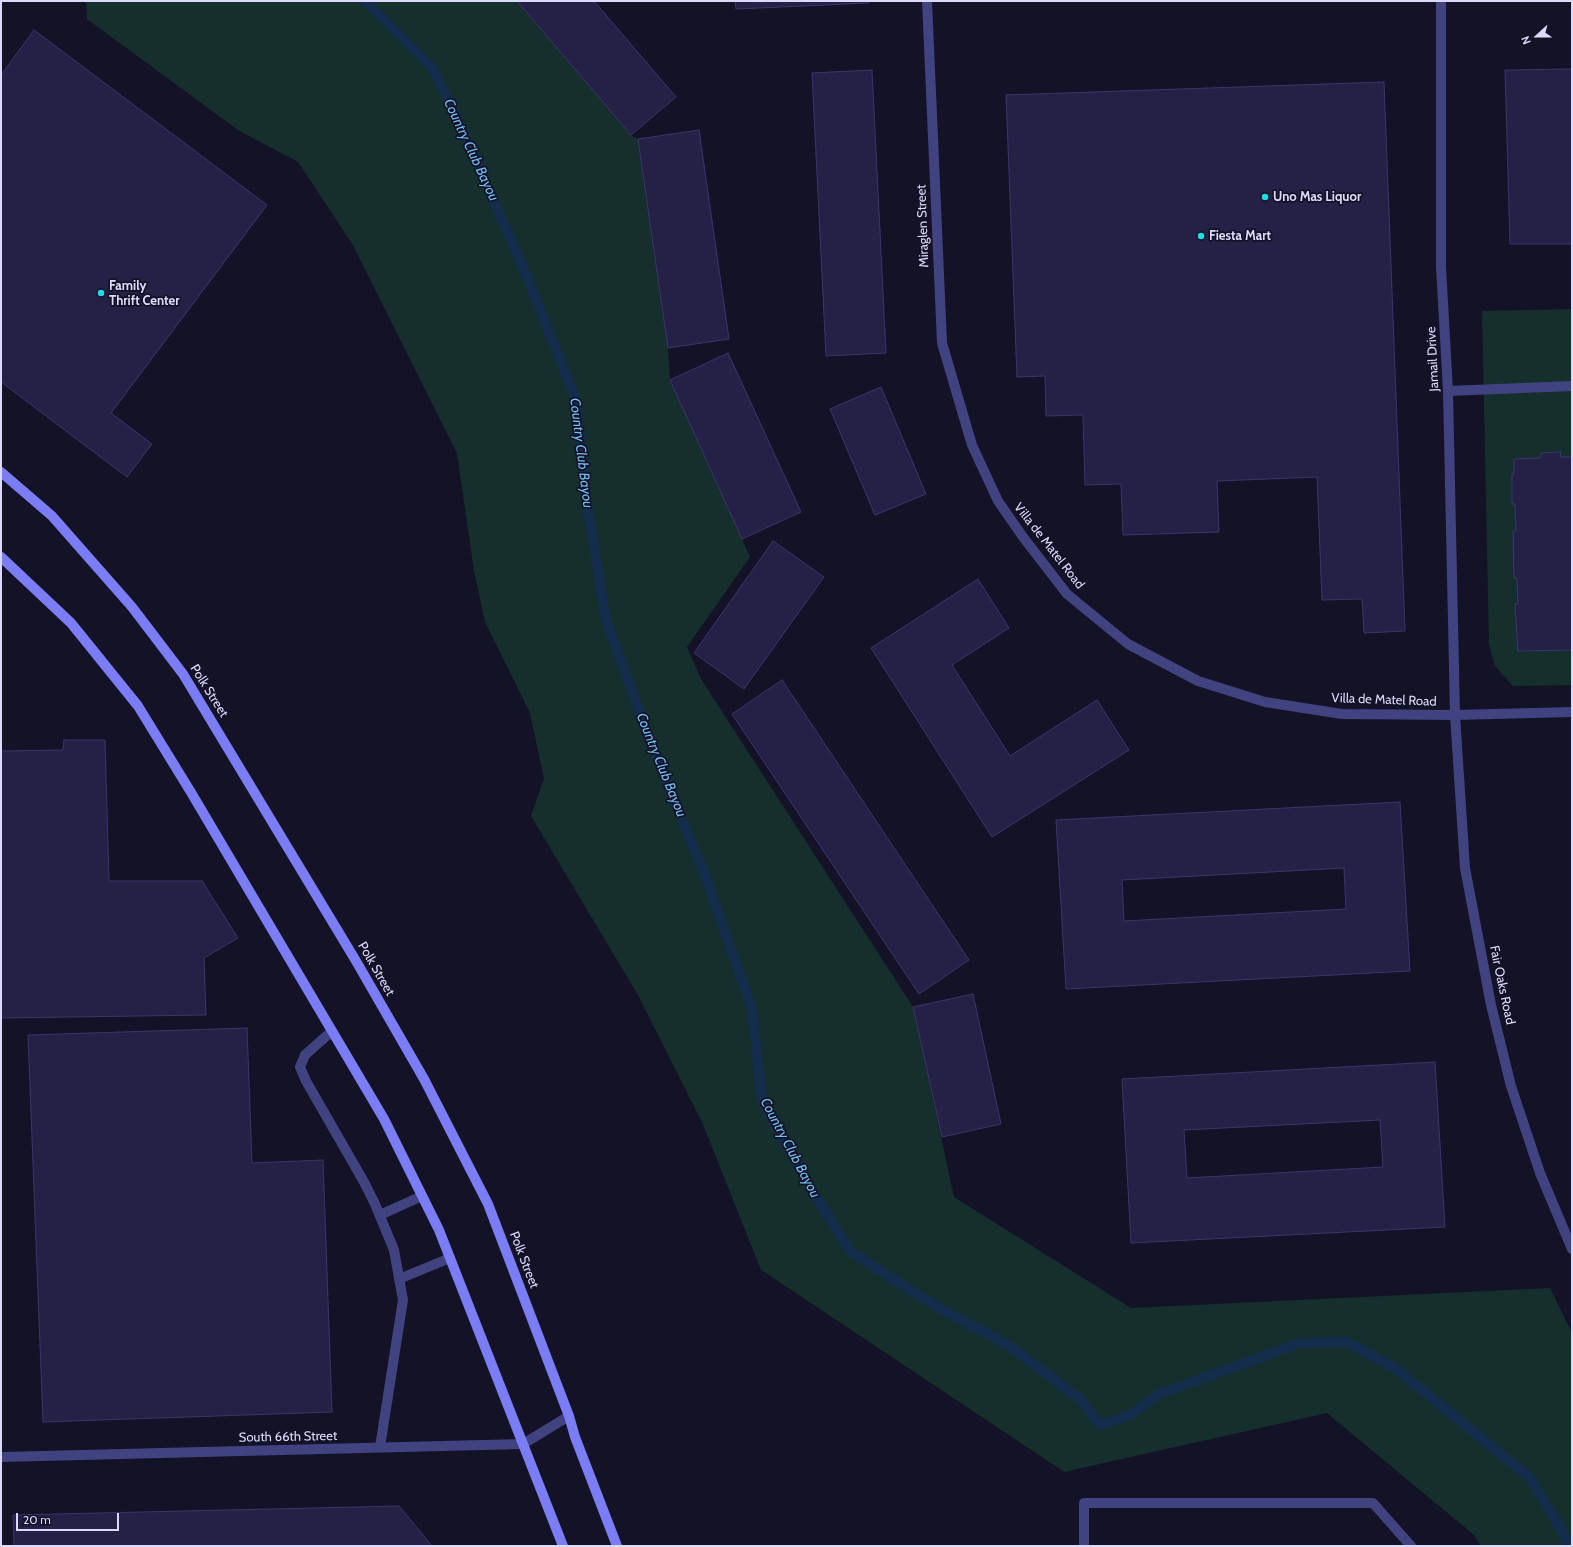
<!DOCTYPE html>
<html>
<head>
<meta charset="utf-8">
<style>
  body { margin:0 }
  #map { position:relative; width:1573px; height:1547px; overflow:hidden; background:#141226; font-family:Cabin,sans-serif }
  canvas { display:block }
  .frame { position:absolute; inset:0; border:2px solid #dcdafc; pointer-events:none }
  .north { position:absolute; left:1517px; top:16px; width:40px; height:40px; -webkit-text-stroke:3px #141226; paint-order:stroke; rotate:249deg; font-size:11px; font-weight:700; line-height:16px; text-align:center; color:#dcdafc }
  .north::after { content:''; display:block; margin:auto; width:14px; height:18px; background:#dcdafc; clip-path:polygon(50% 0,100% 100%,50% 72%,0 100%) }
  .scale { position:absolute; left:16px; top:1513px; width:103px; height:18px; box-sizing:border-box; border:2px solid #dcdafc; border-top:0; padding-left:5px; font-size:12px; line-height:14px; white-space:nowrap; color:#dcdafc; -webkit-text-stroke:3px #141226; paint-order:stroke }
</style>
</head>
<body>
<div id="map">
<canvas width="1573" height="1547"></canvas>
<div class="frame"></div>
<div class="north">N</div>
<div class="scale">20 m</div>
</div>
<script>
const ctx = document.querySelector('canvas').getContext('2d');
ctx.lineJoin = 'round';
function fill(path, color) { ctx.fillStyle = color; ctx.fill(path, 'evenodd'); }
const shape = rows => new Path2D(rows.map(r => 'M' + r).join(''));
function strokePath(path, color, width, dash) { ctx.strokeStyle = color; ctx.lineWidth = width; ctx.lineCap = dash ? 'butt' : 'round'; ctx.setLineDash(dash || []); ctx.stroke(path); }
function label(font, color, halo, rows, align = 'center') {
  ctx.font = font + ' Cabin,sans-serif'; ctx.lineWidth = 3.5; ctx.setLineDash([]); ctx.textBaseline = 'middle'; ctx.strokeStyle = halo; ctx.fillStyle = color; for (const [text, x, y, turn = 0] of rows) {
    ctx.save(); ctx.translate(x, y); ctx.rotate((+turn || 0) * Math.PI / 180); ctx.textAlign = isNaN(turn) ? turn : align; if (halo) ctx.strokeText(text, 0, 0); ctx.fillText(text, 0, 0); ctx.restore();
  }
}
const green = shape([
  [86,1,517,1,631,135,638,139,668,348,670,380,750,557,687,647,701,679,913,1007,954,1197,1131,1308,1550,1288,1572,1333,1572,1546,1481,1546,1474,1535,1327,1413,1064,1472,761,1270,702,1122,638,995,531,816,544,779,530,713,485,622,474,571,457,453,353,245,298,162,238,130,87,19],
  [1572,309,1572,685,1513,686,1495,666,1489,645,1482,311]
]);
const stream = shape([
  [365,1,433,69,464,133,527,277,576,400,587,504,606,620,649,738,706,878,752,1009,762,1101,811,1189,851,1252,937,1307,1008,1345,1080,1399,1100,1425,1130,1415,1159,1394,1300,1343,1347,1342,1395,1368,1529,1477,1561,1529,1569,1546]
]);
const building = shape([
  [517,1,594,1,676,97,631,135,517,1],
  [735,1,869,1,869,3,736,9,735,1],
  [34,30,267,205,111,413,152,444,127,477,1,382,1,75,34,30],
  [1572,69,1572,244,1510,244,1505,70,1572,69],
  [872,70,886,353,826,356,812,73,872,70],
  [1384,82,1405,631,1364,633,1362,599,1322,600,1317,477,1217,481,1219,532,1123,535,1121,484,1085,485,1083,415,1046,416,1045,376,1017,377,1006,95,1384,82],
  [699,130,729,339,668,348,638,139,699,130],
  [728,353,801,512,742,539,670,380,728,353],
  [881,387,926,494,875,515,830,409,881,387],
  [1561,452,1560,457,1572,457,1572,650,1518,651,1515,604,1518,604,1517,578,1514,578,1513,531,1516,531,1515,504,1512,504,1512,474,1514,474,1514,459,1541,458,1541,453,1561,452],
  [773,541,824,577,744,689,694,653,773,541],
  [978,579,1009,628,952,665,1010,756,1097,700,1129,750,992,837,871,648,978,579],
  [782,680,969,960,919,994,732,714,782,680],
  [64,740,105,740,109,881,202,881,238,938,204,958,206,1015,1,1018,1,751,63,750,64,740],
  [1400,802,1410,971,1066,989,1056,820,1400,802],
  [1344,868,1346,909,1124,921,1122,880,1344,868],
  [973,994,1001,1124,942,1137,913,1007,973,994],
  [247,1028,252,1163,323,1160,332,1412,43,1422,28,1035,247,1028],
  [1435,1062,1445,1227,1131,1243,1122,1079,1435,1062],
  [1380,1120,1383,1167,1187,1178,1184,1130,1380,1120],
  [399,1506,432,1546,14,1546,13,1515,399,1506]
]);
const service = shape([
  [1448,391,1572,386],
  [332,1031,305,1055,300,1067,306,1081,364,1182,375,1204,394,1250,403,1300,380,1447],
  [380,1215,422,1196],
  [399,1279,450,1258],
  [1084,1546,1084,1503,1373,1503,1411,1546]
]);
const minor = shape([
  [927,1,942,343,972,445,998,501,1023,537,1067,594,1128,644,1198,681,1265,702,1342,714,1455,715,1572,712],
  [1,1457,523,1444,569,1416]
]);
const tertiary = shape([
  [1441,1,1441,267,1448,391,1455,715,1465,868,1491,1005,1511,1086,1540,1173,1572,1249]
]);
const secondary = shape([
  [1,472,52,516,132,607,183,674,356,961,424,1079,488,1204,569,1416,575,1437,617,1546],
  [1,557,71,623,138,706,192,794,384,1119,439,1230,563,1546]
]);
const markers = [
  [1265,197,4,"#18dfea"],
  [1201,236,4,"#18dfea"],
  [101,293,4,"#18dfea"]
];
const poiNames = [
  ["Uno Mas Liquor",1273,197],
  ["Fiesta Mart",1209,236],
  ["Family",109,286],
  ["Thrift Center",109,301]
];
const streetNames = [
  ["Miraglen Street",923,226,-92],
  ["Jamail Drive",1433,359,-93],
  ["Villa de Matel Road",1049,546,52],
  ["Polk Street",209,691,58],
  ["Villa de Matel Road",1384,700,2],
  ["Polk Street",376,969,60],
  ["Fair Oaks Road",1502,985,78],
  ["Polk Street",524,1260,69],
  ["South 66th Street",288,1437,-1]
];
const waterNames = [
  ["Country Club Bayou",471,150,65],
  ["Country Club Bayou",581,453,83],
  ["Country Club Bayou",661,765,68],
  ["Country Club Bayou",790,1148,62]
];
fill(green, '#152f2d');
strokePath(stream, '#152d4c', 10);
fill(building, '#252045');
strokePath(building, '#3d346f', 1);
strokePath(service, '#414280', 10);
strokePath(minor, '#414280', 10);
strokePath(tertiary, '#414280', 10);
strokePath(secondary, '#7a7df3', 10);
for (const [x, y, r, color] of markers) { const dot = new Path2D(); dot.arc(x, y, r, 0, 2 * Math.PI); ctx.fillStyle = color; ctx.fill(dot); strokePath(dot, '#141226', 1.5); }
label('bold 13px', '#dcdafc', '#141226', poiNames, 'left');
label('13px', '#dcdafc', '#141226', streetNames);
label('italic 14px', '#72bdf2', '#141226', waterNames);
</script>
</body>
</html>
